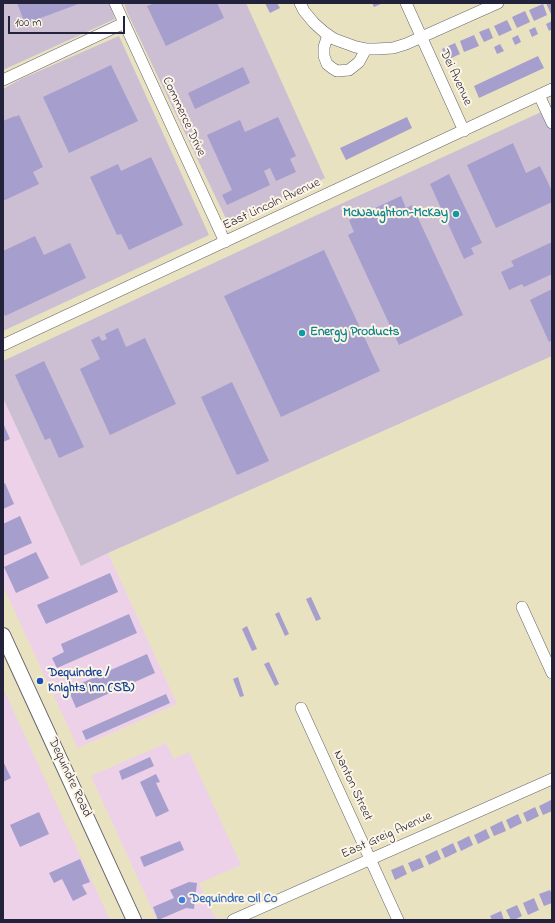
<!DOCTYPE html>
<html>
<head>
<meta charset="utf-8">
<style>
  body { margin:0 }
  #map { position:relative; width:555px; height:923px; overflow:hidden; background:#e8e2c0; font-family:"Indie Flower",sans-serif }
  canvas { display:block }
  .frame { position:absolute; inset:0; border:4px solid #22223b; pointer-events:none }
  .scale { position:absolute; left:8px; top:16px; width:117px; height:18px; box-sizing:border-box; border:2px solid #22223b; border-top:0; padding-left:5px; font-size:12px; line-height:14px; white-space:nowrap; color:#22223b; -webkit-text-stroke:3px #fcf5e5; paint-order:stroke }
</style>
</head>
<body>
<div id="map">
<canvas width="555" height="923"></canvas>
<div class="frame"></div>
<div class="scale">100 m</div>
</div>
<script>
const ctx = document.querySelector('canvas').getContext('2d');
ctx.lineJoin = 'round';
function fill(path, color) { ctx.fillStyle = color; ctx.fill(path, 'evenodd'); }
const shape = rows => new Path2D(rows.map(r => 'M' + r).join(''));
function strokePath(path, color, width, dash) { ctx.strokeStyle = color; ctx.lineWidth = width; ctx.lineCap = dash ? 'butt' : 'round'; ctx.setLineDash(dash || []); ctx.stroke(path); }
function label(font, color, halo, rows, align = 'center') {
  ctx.font = font + ' "Indie Flower",sans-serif'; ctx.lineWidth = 4; ctx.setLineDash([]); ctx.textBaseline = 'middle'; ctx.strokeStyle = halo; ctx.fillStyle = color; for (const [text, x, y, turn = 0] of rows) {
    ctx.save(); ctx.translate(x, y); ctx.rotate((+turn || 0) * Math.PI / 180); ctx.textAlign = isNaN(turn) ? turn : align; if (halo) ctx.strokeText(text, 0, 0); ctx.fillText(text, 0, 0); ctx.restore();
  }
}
const built = shape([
  [3,398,81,566,108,553,177,704,78,748,3,586],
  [3,688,55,801,110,920,3,920],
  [166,743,174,759,189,752,241,865,199,883,214,916,219,920,157,920,91,776]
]);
const industrial = shape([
  [3,3,109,3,115,19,3,70],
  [124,3,246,3,325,178,229,225,127,12],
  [119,36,209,235,3,331,3,89,21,79],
  [552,107,552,356,108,553,81,566,3,398,3,361,332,208]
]);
const building = shape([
  [17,3,81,3,27,23,24,21],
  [155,3,217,3,224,18,166,46,147,6],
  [265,3,277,3,280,8,270,13],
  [372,3,383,3,374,7],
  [546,3,552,3,552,13,551,14],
  [543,4,547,15,534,21,529,10],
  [525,11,530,22,517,28,512,17],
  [507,20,512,30,499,36,494,26],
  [552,21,552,29,549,31,546,24],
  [535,27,538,34,532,37,529,30],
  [489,28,493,38,484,42,479,32],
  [474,35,479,46,464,52,460,41],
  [518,35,521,42,515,45,512,38],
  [455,43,460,54,447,60,442,49],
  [500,44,504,51,497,54,494,47],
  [538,56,544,68,479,98,474,86],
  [111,65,138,121,69,153,43,97],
  [243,67,250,83,195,109,188,93],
  [19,115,43,167,33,172,39,184,3,201,3,121,15,116,15,117],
  [278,117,296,156,290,159,296,172,276,181,270,168,264,171,270,185,227,205,222,195,232,190,207,135,240,120,245,132],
  [407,117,412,128,346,160,340,148],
  [513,143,526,173,540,166,552,191,552,202,496,228,467,165],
  [151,157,183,225,129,250,121,234,117,235,90,177,118,164,121,171],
  [449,174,482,243,471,248,474,254,464,259,430,184],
  [401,196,406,208,412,205,463,315,399,345,348,235,354,232,349,220],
  [35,236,44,255,70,243,86,278,5,316,3,312,3,251],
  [552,242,552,274,524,287,522,284,509,290,501,272,514,266,511,261],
  [324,250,380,371,281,417,224,296],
  [552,289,552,340,549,342,530,300],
  [118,328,126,347,145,338,176,404,110,435,80,369,100,359,91,340,99,336,102,341,107,339,105,334],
  [44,361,84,447,59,458,50,438,45,440,15,375],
  [232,382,269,461,237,475,201,397],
  [3,423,10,439,3,442],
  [5,483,14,504,3,509,3,484],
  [20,516,32,543,3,556,3,524],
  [36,552,49,578,16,593,4,567],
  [110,573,118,592,46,624,37,605],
  [311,597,321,619,316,621,306,599],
  [279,612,289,634,285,636,275,614],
  [129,614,137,633,57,668,52,658,64,652,61,644],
  [247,626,257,649,252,651,242,629],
  [147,654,155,673,76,708,68,689],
  [269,662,279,684,275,686,264,664],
  [238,677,244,696,240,697,233,679],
  [166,694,170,703,86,740,82,731],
  [150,757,154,766,122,780,119,771],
  [3,761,11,778,3,782],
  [156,774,160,782,156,783,169,811,156,817,140,782],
  [551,800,552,802,552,811,543,815,539,806],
  [535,807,539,816,527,822,523,813],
  [39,812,49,834,20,847,10,825],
  [518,814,522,823,510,829,506,820],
  [502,821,506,831,494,836,490,827],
  [486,829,490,838,478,844,474,835],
  [469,836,473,845,461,851,457,842],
  [180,841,184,850,144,867,140,857],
  [453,843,457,852,445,858,441,849],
  [437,850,441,859,429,865,425,856],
  [420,858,424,867,412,872,408,863],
  [80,859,90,882,82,885,87,894,73,901,62,879,54,883,49,873],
  [403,865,407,874,395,880,391,870],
  [189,882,197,883,194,909,186,908,158,920,153,907,174,898,170,890],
  [550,890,552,895,552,903,544,906,539,894],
  [534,898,539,910,528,915,523,903],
  [517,905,522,916,514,920,511,920,506,910],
  [501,911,504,920,492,920,490,916]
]);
const minor = shape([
  [115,3,225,242],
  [300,3,304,11,314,23,324,32,334,39,356,47,366,49,376,49,393,48,406,44,498,3],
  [406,3,464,131],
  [328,35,324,47,324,56,327,64,332,68,337,71,349,70,359,62,366,49],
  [3,80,124,23],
  [539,95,552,123],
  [3,345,552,89],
  [522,607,552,673],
  [301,708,398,920],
  [233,920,552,779]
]);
const major = shape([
  [3,635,134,920]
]);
const markers = [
  [456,214,4,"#0f9aa8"],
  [302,333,4,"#0f9aa8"],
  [40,681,4,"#1a4fb4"],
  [182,900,4,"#3f7fe0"]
];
const streetNames = [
  ["Dei Avenue",455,78,65],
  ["Commerce Drive",183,117,65],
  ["East Lincoln Avenue",272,205,-25],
  ["Dequindre Road",69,778,65],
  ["Nanton Street",352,786,65],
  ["East Greig Avenue",387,836,-24]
];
const cultureNames = [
  ["McNaughton-McKay",448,214],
  ["Energy Products",310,333,"left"]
];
const transitNames = [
  ["Dequindre /",48,674],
  ["Knights Inn (SB)",48,689]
];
const shopNames = [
  ["Dequindre Oil Co",190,900]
];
fill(built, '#edd1e9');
fill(industrial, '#ccbfd4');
fill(building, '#a69ecc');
strokePath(minor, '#67656a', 12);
strokePath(major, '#67656a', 16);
strokePath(minor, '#fff', 11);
strokePath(major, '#fff', 14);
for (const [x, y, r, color] of markers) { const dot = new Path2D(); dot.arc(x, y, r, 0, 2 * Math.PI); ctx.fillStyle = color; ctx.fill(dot); strokePath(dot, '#fcf5e5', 1.5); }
label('13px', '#22223b', '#fcf5e5', streetNames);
label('bold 13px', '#0d838f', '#fcf5e5', cultureNames, 'right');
label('bold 13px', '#164399', '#fcf5e5', transitNames, 'left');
label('bold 13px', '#366cbe', '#fcf5e5', shopNames, 'left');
</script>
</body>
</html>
